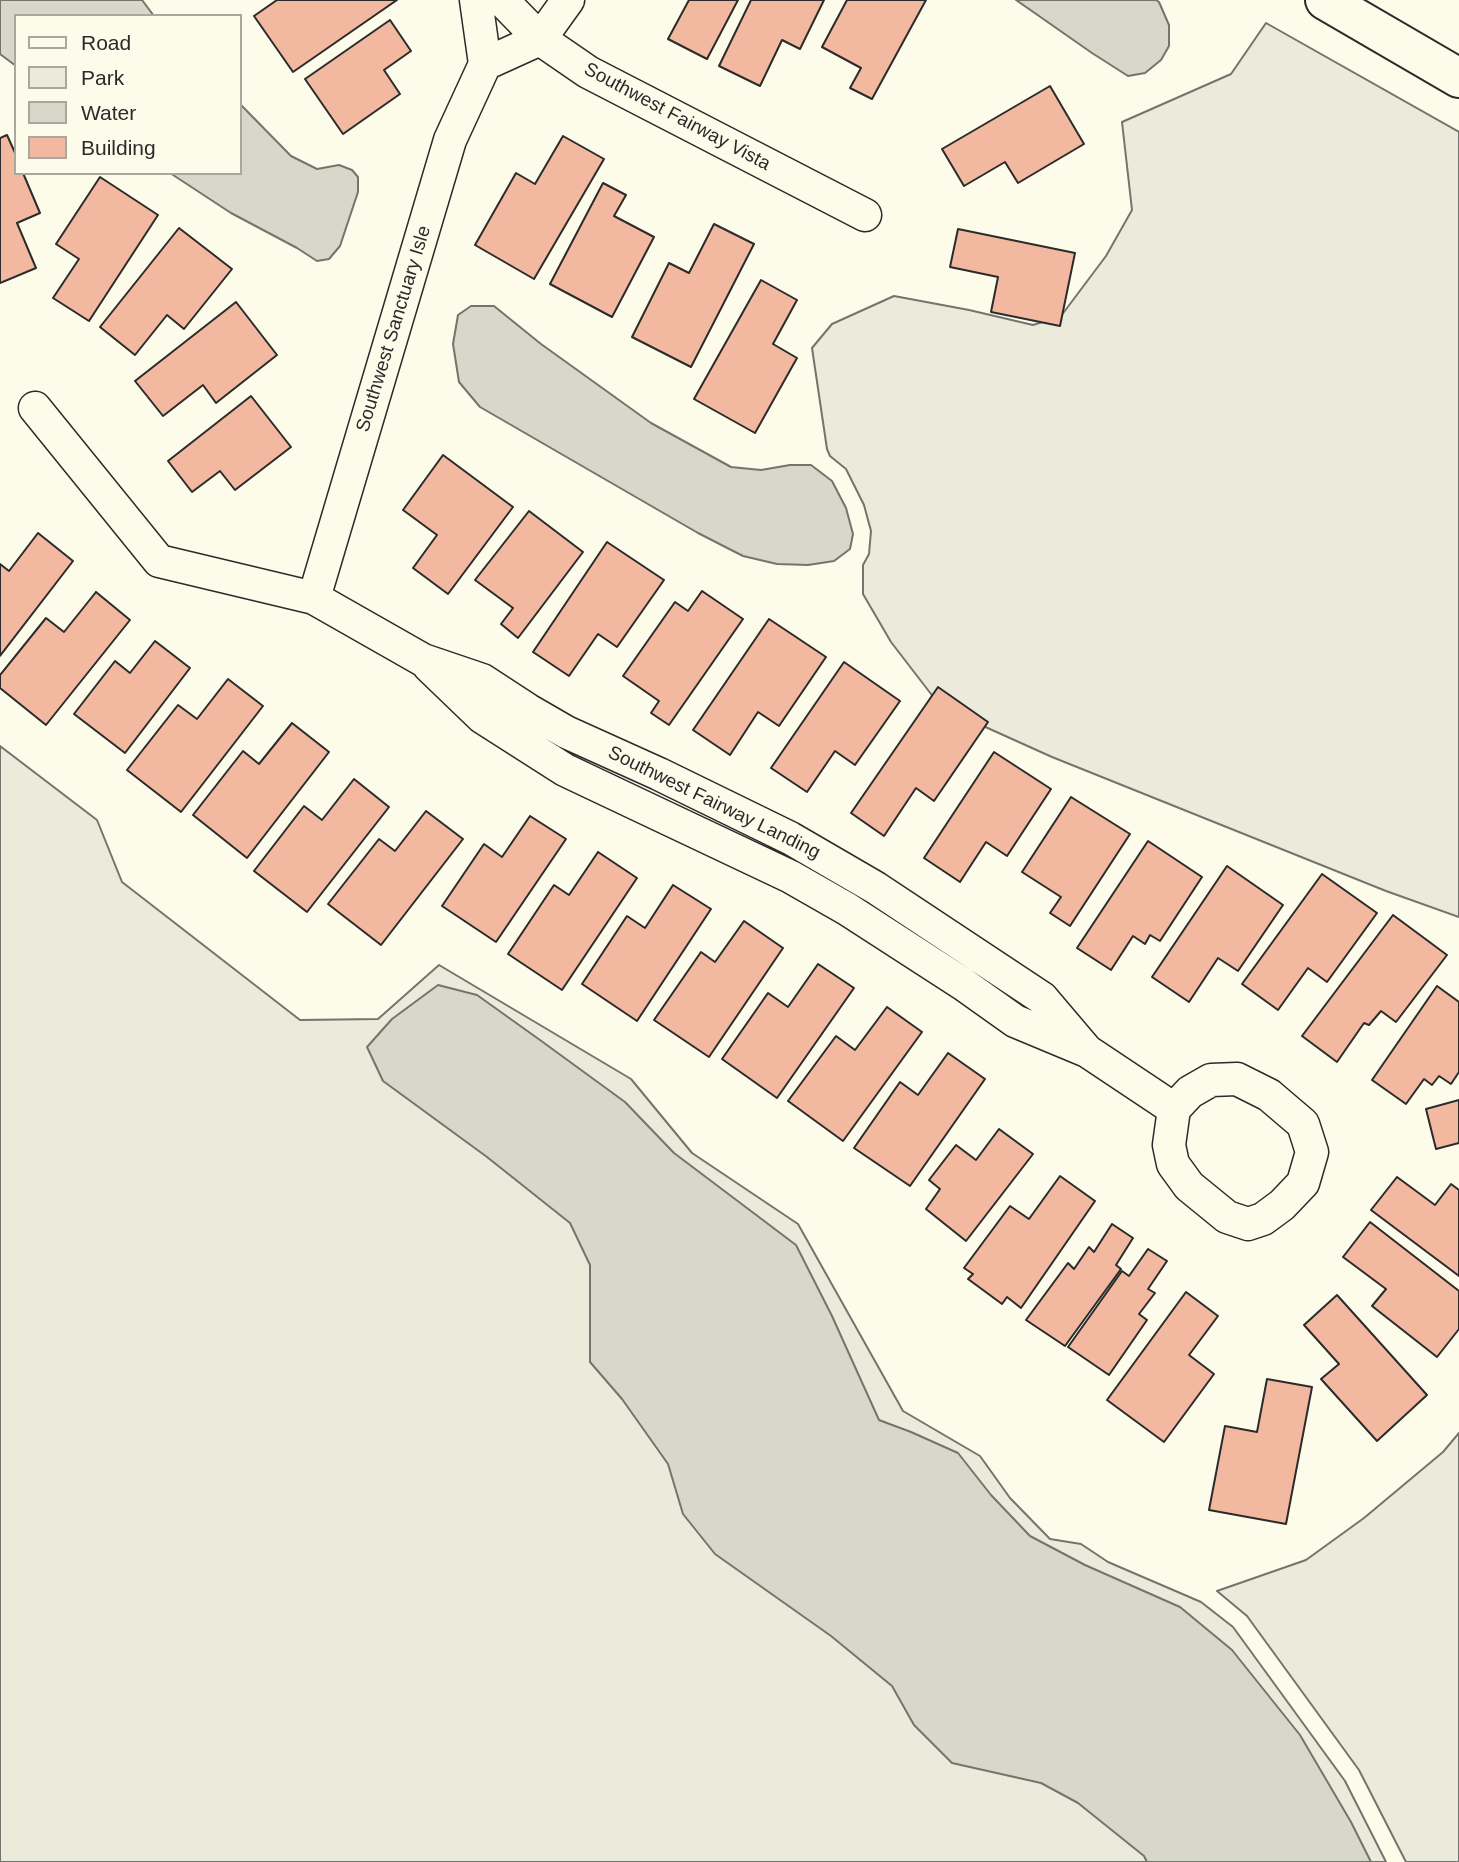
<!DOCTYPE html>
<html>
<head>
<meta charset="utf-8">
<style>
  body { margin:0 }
  #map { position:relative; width:1459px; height:1862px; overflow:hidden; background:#fdfbea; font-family:Arial,sans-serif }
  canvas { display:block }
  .legend { position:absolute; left:14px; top:14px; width:228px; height:161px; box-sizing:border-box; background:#fdfbea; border:2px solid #a9a89e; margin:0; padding:9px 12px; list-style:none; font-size:21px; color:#2b2b2b }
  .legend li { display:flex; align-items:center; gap:14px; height:35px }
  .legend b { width:35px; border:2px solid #a9a89e }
</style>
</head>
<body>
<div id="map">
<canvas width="1459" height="1862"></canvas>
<ul class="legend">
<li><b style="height:9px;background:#fdfbea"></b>Road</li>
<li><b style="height:19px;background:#ecebdb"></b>Park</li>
<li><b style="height:19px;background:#d8d7c9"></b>Water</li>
<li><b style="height:19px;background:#f2b8a0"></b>Building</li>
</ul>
</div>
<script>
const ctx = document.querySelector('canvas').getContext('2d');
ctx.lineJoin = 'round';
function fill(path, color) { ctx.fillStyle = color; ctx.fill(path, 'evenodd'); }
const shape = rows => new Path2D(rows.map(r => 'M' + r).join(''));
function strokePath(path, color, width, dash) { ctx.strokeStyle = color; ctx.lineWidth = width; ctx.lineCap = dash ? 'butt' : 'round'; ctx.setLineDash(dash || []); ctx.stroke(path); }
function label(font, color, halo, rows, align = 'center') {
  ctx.font = font + ' Arial,sans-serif'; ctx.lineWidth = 5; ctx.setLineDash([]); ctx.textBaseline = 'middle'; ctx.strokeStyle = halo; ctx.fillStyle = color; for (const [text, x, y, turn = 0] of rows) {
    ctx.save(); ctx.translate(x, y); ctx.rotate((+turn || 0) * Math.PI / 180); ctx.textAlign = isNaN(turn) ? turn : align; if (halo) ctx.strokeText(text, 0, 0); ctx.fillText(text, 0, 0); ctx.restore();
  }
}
const green = shape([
  [1266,23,1459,132,1459,917,1386,891,1052,757,941,707,891,642,863,594,863,565,869,554,871,531,864,505,846,469,830,456,827,449,812,348,832,324,894,296,969,310,1033,325,1061,316,1106,256,1132,210,1122,122,1231,74,1266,23],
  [0,746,97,820,122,882,300,1020,378,1019,439,965,631,1079,692,1153,798,1224,903,1411,980,1456,1010,1498,1050,1539,1081,1544,1108,1562,1201,1602,1233,1627,1345,1781,1386,1862,0,1862,0,746],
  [1459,1433,1459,1862,1406,1862,1359,1770,1247,1616,1217,1591,1306,1560,1364,1518,1443,1452,1459,1433]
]);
const water = shape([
  [0,0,142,0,154,16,16,16,16,66,0,54,0,0],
  [1016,0,1156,0,1159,2,1169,25,1169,46,1161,60,1145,73,1128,76,1092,53,1016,0],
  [240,104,291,156,317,169,339,165,352,170,358,177,358,192,340,246,329,259,317,261,297,248,231,213,170,173,240,173,240,104],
  [471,306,494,306,541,344,651,423,731,467,761,470,790,465,811,465,832,481,846,508,853,534,850,549,834,561,808,565,777,564,743,556,698,533,480,407,459,382,453,344,458,315,471,306],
  [438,985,477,995,540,1040,625,1102,674,1153,796,1245,832,1316,879,1420,911,1432,958,1453,991,1495,1030,1536,1085,1565,1180,1607,1232,1650,1300,1735,1351,1822,1371,1862,1147,1862,1144,1856,1078,1803,1041,1783,952,1763,914,1725,892,1686,831,1636,715,1554,683,1514,668,1464,622,1399,590,1362,590,1265,570,1223,487,1157,383,1081,367,1047,392,1019,438,985]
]);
const building = shape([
  [277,0,397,0,293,72,254,16,277,0],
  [689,0,738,0,707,59,668,39,689,0],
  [751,0,824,0,800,49,782,40,760,86,719,66,751,0],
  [847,0,926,0,872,99,850,88,861,68,822,47,847,0],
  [390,20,411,51,384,70,400,94,343,134,305,79,390,20],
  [1050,86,1084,144,1018,183,1005,162,964,186,942,149,1050,86],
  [7,135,16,155,16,173,23,173,40,213,17,223,36,268,0,283,0,138,7,135],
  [563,136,604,159,534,279,475,245,516,173,535,184,563,136],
  [100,177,158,215,89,321,53,298,79,259,56,244,100,177],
  [603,183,626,195,614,216,654,237,612,317,550,284,603,183],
  [714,224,754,244,691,367,632,337,669,263,689,273,714,224],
  [179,228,232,269,184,329,167,315,135,355,100,327,179,228],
  [958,229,1075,253,1060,326,991,312,998,277,950,267,958,229],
  [761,280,797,300,773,344,797,358,755,433,694,399,761,280],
  [236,302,277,355,216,403,203,385,163,416,135,381,236,302],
  [251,396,291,447,235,490,220,471,192,492,168,461,251,396],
  [443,455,513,507,448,594,413,568,437,535,403,510,443,455],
  [529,511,583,552,518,638,501,624,513,608,475,580,529,511],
  [38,533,73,561,0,656,0,564,9,571,38,533],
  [607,542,664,580,617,647,598,634,569,676,533,652,607,542],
  [702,591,743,619,669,725,651,713,659,701,623,676,675,602,688,611,702,591],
  [96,592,130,620,46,725,0,688,0,675,46,618,64,632,96,592],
  [769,619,826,657,779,726,758,712,730,755,693,730,769,619],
  [155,641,190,668,125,753,74,714,115,661,130,673,155,641],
  [844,662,900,701,855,765,835,751,807,792,771,768,844,662],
  [228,679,263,706,181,812,127,770,178,705,197,719,228,679],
  [938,687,988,722,934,801,916,788,884,836,851,813,938,687],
  [292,723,329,752,247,858,193,815,243,751,259,764,292,723],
  [994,752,1051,789,1007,856,986,842,960,882,924,858,994,752],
  [354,779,389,807,307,912,254,871,304,806,322,820,354,779],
  [1071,797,1130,834,1070,926,1050,913,1061,897,1022,872,1071,797],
  [426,811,463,839,381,945,328,904,379,839,395,851,426,811],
  [530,816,566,839,496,942,442,906,484,844,502,857,530,816],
  [1148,841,1202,877,1160,941,1150,935,1145,944,1133,936,1111,970,1077,948,1148,841],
  [598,852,637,878,562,990,508,954,554,885,569,895,598,852],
  [1227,866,1283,905,1238,971,1218,958,1189,1002,1152,977,1227,866],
  [1322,874,1377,913,1327,982,1308,968,1278,1010,1242,984,1322,874],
  [673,885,711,909,637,1021,582,984,627,916,645,928,673,885],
  [1393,915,1447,955,1396,1022,1381,1011,1369,1025,1364,1023,1337,1062,1302,1036,1393,915],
  [744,921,783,948,709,1057,654,1020,701,952,715,962,744,921],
  [818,964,854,988,777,1098,722,1059,768,993,788,1007,818,964],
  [1437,986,1459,1002,1459,1072,1451,1084,1439,1076,1432,1085,1424,1079,1406,1104,1372,1080,1437,986],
  [887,1007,922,1032,843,1141,788,1101,836,1036,855,1050,887,1007],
  [948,1053,985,1079,910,1186,854,1148,900,1082,918,1095,948,1053],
  [1459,1100,1459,1143,1436,1149,1426,1109,1459,1100],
  [999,1129,1033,1154,966,1241,926,1209,940,1189,929,1180,956,1145,976,1160,999,1129],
  [1060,1176,1095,1201,1021,1308,1007,1297,1002,1304,968,1279,973,1274,964,1268,1010,1206,1029,1219,1060,1176],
  [1397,1177,1435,1205,1451,1184,1459,1190,1459,1276,1371,1210,1397,1177],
  [1370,1222,1459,1291,1459,1329,1437,1357,1372,1306,1386,1289,1343,1257,1370,1222],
  [1112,1224,1133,1238,1116,1265,1121,1269,1065,1346,1026,1320,1068,1263,1074,1269,1089,1247,1094,1252,1112,1224],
  [1148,1249,1167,1261,1148,1289,1155,1293,1139,1314,1147,1320,1109,1375,1068,1347,1122,1271,1129,1276,1148,1249],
  [1186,1292,1218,1316,1189,1355,1214,1374,1164,1442,1107,1400,1186,1292],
  [1337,1295,1427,1395,1377,1441,1321,1379,1339,1364,1304,1325,1337,1295],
  [1267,1379,1312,1387,1286,1524,1209,1510,1225,1426,1257,1432,1267,1379]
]);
const minor = shape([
  [502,0,540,39,588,72,865,215],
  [485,64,540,39,568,0],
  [35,408,159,561,314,598,423,660,482,680,528,710,566,732,659,774,790,838,876,888,1042,998,1087,1051],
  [314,598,450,140,485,64,476,0],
  [429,666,482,717,565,770,791,877,847,909,963,984,1015,1021,1087,1051,1174,1109],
  [1237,1079,1269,1095,1303,1124,1312,1152,1303,1183,1282,1205,1263,1219,1248,1224,1227,1217,1189,1186,1173,1164,1169,1145,1174,1109,1190,1092,1211,1080,1237,1079]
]);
const tertiary = shape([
  [1325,0,1459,78]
]);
const streetNames = [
  ["Southwest Fairway Vista",677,117,28],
  ["Southwest Sanctuary Isle",394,329,-73],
  ["Southwest Fairway Landing",714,803,26]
];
fill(green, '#ecebdb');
strokePath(green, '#74746e', 2);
fill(water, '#d8d7c9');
strokePath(water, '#74746e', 2);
fill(building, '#f2b8a0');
strokePath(building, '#2b2b2b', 2);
strokePath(minor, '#2b2b2b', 35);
strokePath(tertiary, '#2b2b2b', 42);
strokePath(minor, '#fdfbea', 32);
strokePath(tertiary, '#fdfbea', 38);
label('19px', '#2b2b2b', '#fdfbea', streetNames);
</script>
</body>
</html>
